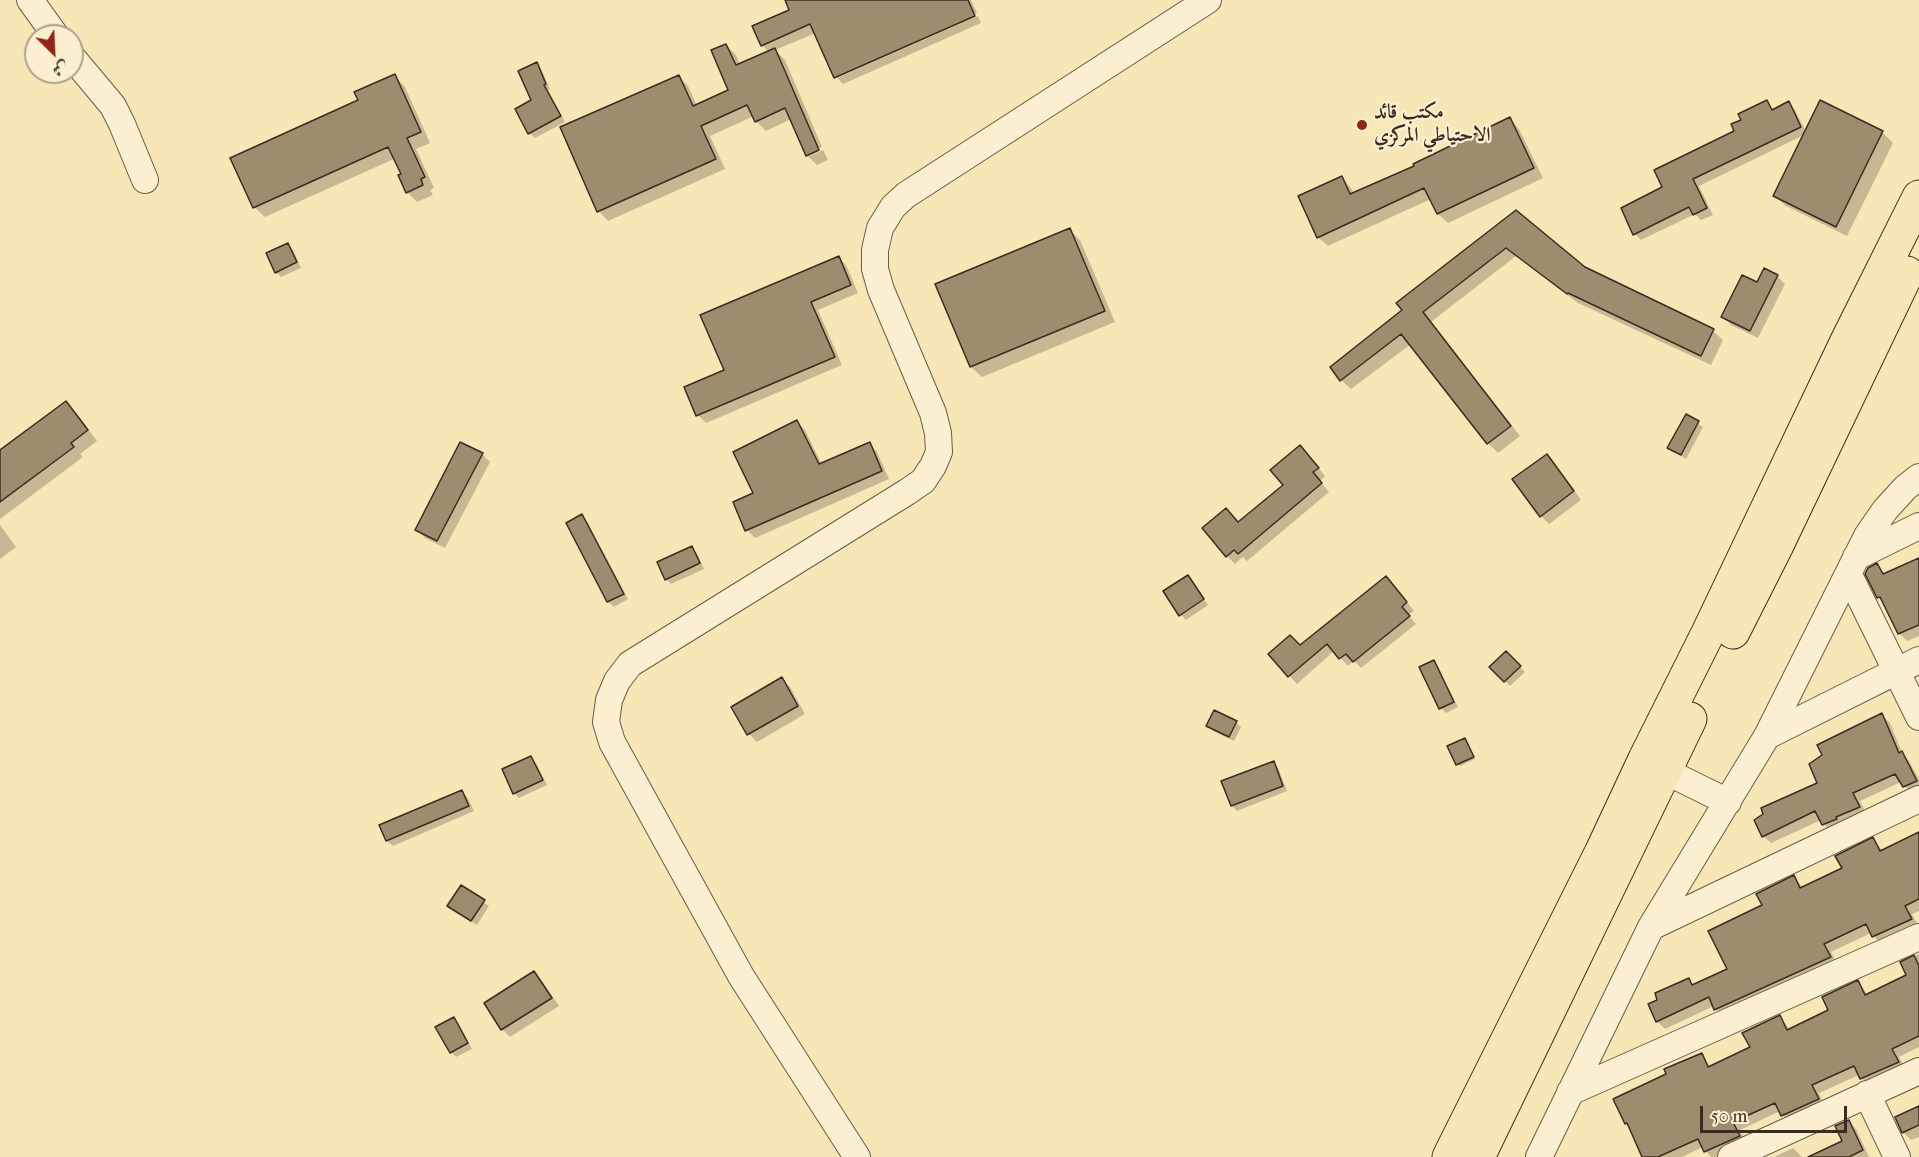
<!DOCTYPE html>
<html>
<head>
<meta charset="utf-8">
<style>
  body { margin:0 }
  #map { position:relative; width:1919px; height:1157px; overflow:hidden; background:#f7e7b7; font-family:"IM FELL French Canon",Amiri,serif }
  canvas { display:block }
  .north { position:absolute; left:24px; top:24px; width:60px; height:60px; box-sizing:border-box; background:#faefd0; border:2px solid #aea18a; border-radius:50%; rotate:156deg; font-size:16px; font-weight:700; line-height:24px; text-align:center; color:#3b2c21 }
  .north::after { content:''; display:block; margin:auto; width:21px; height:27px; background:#8f2418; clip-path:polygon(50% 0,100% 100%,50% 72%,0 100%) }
  .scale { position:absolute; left:1700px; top:1106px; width:147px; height:27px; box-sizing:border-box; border:3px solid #3b2c21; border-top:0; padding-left:8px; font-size:18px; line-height:21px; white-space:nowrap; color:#3b2c21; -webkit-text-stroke:4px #faefd0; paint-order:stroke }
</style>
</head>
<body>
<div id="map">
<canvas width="1919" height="1157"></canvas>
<div class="north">ش</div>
<div class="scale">50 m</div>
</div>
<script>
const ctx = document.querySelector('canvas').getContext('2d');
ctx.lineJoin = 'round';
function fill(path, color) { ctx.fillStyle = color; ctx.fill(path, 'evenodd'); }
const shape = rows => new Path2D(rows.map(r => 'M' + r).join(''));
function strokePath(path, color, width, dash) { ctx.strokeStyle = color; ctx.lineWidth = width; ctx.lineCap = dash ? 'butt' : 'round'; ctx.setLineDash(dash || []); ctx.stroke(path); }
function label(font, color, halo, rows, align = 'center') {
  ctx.font = font + ' "IM FELL French Canon",Amiri,serif'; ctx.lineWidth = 4.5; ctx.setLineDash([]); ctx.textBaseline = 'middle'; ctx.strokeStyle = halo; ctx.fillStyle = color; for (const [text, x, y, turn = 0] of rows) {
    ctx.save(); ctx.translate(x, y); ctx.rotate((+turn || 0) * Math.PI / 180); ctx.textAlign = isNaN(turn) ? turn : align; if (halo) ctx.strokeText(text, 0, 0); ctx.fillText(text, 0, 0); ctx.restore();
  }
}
const shadow = shape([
  [787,0,971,0,977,13,836,75,836,78,816,33,775,50,785,60,822,147,809,152,809,156,823,150,828,160,817,165,807,155,791,119,766,131,756,121,754,116,710,136,725,169,608,221,599,211,678,76,688,86,697,106,730,91,726,45,736,55,740,65,769,52,762,45,791,11],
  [978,16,981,23,843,84,837,78],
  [536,64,541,69,550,89,548,90,565,122,535,138,530,133],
  [395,76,405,87,430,143,416,149,434,188,430,190,433,195,417,202,407,192,403,174,396,158,265,217,254,207],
  [1766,102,1774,110,1788,103,1795,110,1806,132,1882,132,1893,143,1847,236,1786,206,1775,196,1804,135,1699,186,1713,215,1701,220,1695,214,1641,240,1635,234,1664,188,1736,132,1743,121],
  [1510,119,1519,129,1543,178,1448,223,1438,214,1431,199,1328,246,1318,237,1342,178,1351,188,1354,194,1416,166],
  [1516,212,1584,269,1713,331,1723,340,1711,365,1578,303,1516,256,1431,322,1520,436,1498,453,1488,443,1411,344,1351,389,1341,380,1404,311],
  [1070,230,1080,240,1115,322,982,377,971,367],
  [287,245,293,250,301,268,281,277,276,272],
  [838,257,846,265,858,293,818,310,842,365,706,423,698,415,686,388,726,371],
  [1777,276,1785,284,1758,338,1731,325,1723,317,1758,284],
  [66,403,76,413,97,441,80,454,83,457,0,519,0,452],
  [1687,416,1703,427,1686,459,1669,448],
  [797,422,805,430,822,465,869,444,877,452,889,479,755,538,747,530],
  [482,454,490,462,445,548,425,538,417,530],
  [1308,455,1325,476,1320,481,1329,492,1247,561,1243,557,1235,564,1227,556,1239,524,1285,485],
  [1547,456,1555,464,1581,500,1549,524,1541,516],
  [582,516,587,521,628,599,614,607,608,602,568,523],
  [0,525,16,547,0,559],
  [692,548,697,553,704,569,671,584,666,579],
  [1919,559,1919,636,1907,641,1900,634,1886,605,1878,597,1877,565,1886,575],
  [1188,576,1208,605,1186,620,1181,615],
  [1394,586,1414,611,1408,615,1416,624,1361,668,1354,661,1348,666,1334,651,1297,684,1270,655,1300,647],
  [1506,653,1525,672,1510,686,1491,667],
  [1433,662,1438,667,1458,707,1446,713,1441,708],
  [782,679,790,687,805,714,757,742,749,734],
  [1882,715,1890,723,1903,755,1909,761,1919,779,1919,791,1912,794,1901,782,1860,801,1867,815,1831,832,1821,820,1771,843,1763,836,1818,784],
  [1236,722,1241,727,1234,741,1213,731,1208,726],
  [1467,742,1475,759,1460,766,1457,764],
  [531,758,536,763,547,785,519,798,514,793],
  [1273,763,1278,768,1287,791,1237,811,1232,806,1223,782],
  [462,791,467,797,474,811,393,846,387,841,381,826],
  [1919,834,1919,911,1912,914,1919,927,1881,944,1871,933,1831,952,1838,965,1723,1017,1714,1006,1665,1029,1657,1021,1689,980,1694,985,1729,970,1764,906,1794,877,1803,888,1844,869,1873,839,1883,851],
  [461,887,489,906,477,925,454,910],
  [1919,954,1919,1047,1899,1057,1906,1070,1869,1086,1859,1075,1819,1093,1825,1107,1790,1123,1780,1111,1740,1130,1747,1144,1716,1157,1711,1157,1703,1147,1682,1157,1643,1157,1630,1127,1626,1123,1668,1075,1701,1054,1711,1067,1752,1048,1780,1017,1790,1030,1830,1011,1858,982,1868,995,1908,976,1902,962],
  [534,973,542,981,559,1006,510,1037,502,1029],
  [454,1019,459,1024,472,1049,456,1057,451,1052],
  [1919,1108,1919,1137,1911,1140,1903,1132],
  [1848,1121,1856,1129,1869,1157,1811,1157,1844,1142],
  [1793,1148,1802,1157,1774,1157]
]);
const building = shape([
  [785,0,968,0,975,16,834,78,810,24,761,46,752,26,789,10,785,0],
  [726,44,736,65,775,48,819,150,806,156,785,108,755,122,747,105,701,126,716,159,597,212,560,127,679,75,693,106,728,90,711,50,726,44],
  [537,62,546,84,544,85,561,116,528,134,515,109,531,100,518,71,537,62],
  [395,74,421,132,407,138,425,177,421,179,423,185,406,193,398,175,401,174,388,147,253,208,230,158,358,100,354,92,395,74],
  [1767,100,1772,110,1789,101,1801,127,1693,179,1707,208,1693,215,1689,207,1633,235,1621,208,1662,187,1654,170,1734,131,1731,124,1741,120,1738,114,1767,100],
  [1820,100,1883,131,1836,227,1773,196,1820,100],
  [1510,117,1534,168,1437,214,1424,188,1317,238,1298,196,1342,176,1350,194,1414,166,1413,164,1510,117],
  [1516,210,1585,267,1714,329,1701,356,1568,293,1567,294,1506,248,1423,312,1511,426,1487,444,1401,334,1340,381,1330,367,1402,310,1396,303,1516,210],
  [1070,228,1105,311,970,367,935,284,1070,228],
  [288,243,297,262,275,273,266,253,288,243],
  [839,256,851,285,811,302,835,357,696,416,684,387,724,370,700,315,839,256],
  [1764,268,1778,275,1750,331,1721,317,1742,275,1757,282,1764,268],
  [66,401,88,430,71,443,74,447,0,502,0,450,66,401],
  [1686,414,1699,421,1681,455,1667,448,1686,414],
  [797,420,819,464,870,442,882,471,745,531,733,502,753,493,733,452,797,420],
  [460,442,483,453,437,541,415,530,460,442],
  [1300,445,1319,468,1313,472,1322,483,1238,554,1234,550,1226,557,1202,528,1226,508,1238,522,1283,485,1270,470,1300,445],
  [1547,454,1574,491,1540,517,1512,479,1547,454],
  [582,514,624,594,607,602,566,523,582,514],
  [692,546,700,563,665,580,657,562,692,546],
  [1919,558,1919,625,1898,634,1880,597,1877,598,1865,574,1868,568,1877,563,1883,574,1919,558],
  [1188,575,1204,599,1179,616,1163,591,1188,575],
  [1386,576,1407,602,1402,607,1410,616,1353,662,1346,654,1339,659,1327,644,1288,677,1268,654,1290,635,1300,645,1386,576],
  [1506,651,1521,666,1504,682,1489,667,1506,651],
  [1434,660,1454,702,1439,709,1419,667,1434,660],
  [782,677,798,706,747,735,731,707,782,677],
  [1214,710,1237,721,1229,737,1206,726,1214,710],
  [1882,713,1899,753,1902,751,1917,781,1903,787,1895,774,1853,793,1860,807,1836,817,1837,819,1822,825,1815,811,1762,837,1754,820,1763,814,1761,808,1817,783,1809,764,1822,755,1817,745,1882,713],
  [1465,738,1474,757,1456,765,1447,746,1465,738],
  [531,756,543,780,513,794,502,769,531,756],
  [1274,761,1283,786,1231,806,1221,781,1274,761],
  [462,790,469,806,386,841,379,825,462,790],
  [1919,832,1919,899,1905,906,1912,919,1872,937,1866,924,1824,944,1831,957,1714,1010,1709,997,1656,1022,1648,1004,1657,1000,1655,993,1689,978,1692,985,1727,969,1708,931,1762,905,1756,894,1794,875,1800,888,1842,868,1835,856,1873,837,1880,851,1919,832],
  [461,885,485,900,471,921,447,906,461,885],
  [1914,955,1919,966,1919,1036,1892,1049,1899,1062,1860,1079,1854,1066,1812,1085,1819,1099,1781,1116,1775,1103,1733,1122,1740,1136,1704,1152,1698,1139,1658,1157,1642,1157,1627,1123,1625,1124,1613,1099,1666,1074,1664,1069,1702,1053,1708,1067,1750,1047,1742,1033,1780,1015,1787,1030,1828,1010,1822,997,1858,980,1865,995,1906,975,1900,962,1914,955],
  [534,971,552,998,501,1030,484,1003,534,971],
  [454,1017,468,1043,450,1053,435,1027,454,1017],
  [1919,1106,1919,1125,1902,1133,1895,1117,1919,1106],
  [1849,1120,1863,1150,1849,1157,1808,1157,1842,1141,1835,1126,1849,1120]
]);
const minor = shape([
  [30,0,56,36],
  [72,57,113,106,122,124,145,180],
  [1856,557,1919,526],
  [1849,575,1919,717],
  [1767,736,1919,660],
  [1665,771,1728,802],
  [1651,927,1919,799],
  [1570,1092,1919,937],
  [1867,1094,1897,1157],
  [857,1157,741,976,612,742,606,722,609,700,617,681,630,664,907,492,923,481,933,466,939,452,938,433,933,413,881,290,875,269,875,250,880,228,893,207,906,195,1208,0],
  [1539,1157,1651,927,1767,736,1867,536,1885,510,1905,488,1919,477],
  [1731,1157,1919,1071]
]);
const highway = shape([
  [1733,632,1777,545,1907,273],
  [1449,1157,1602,851,1645,759,1708,633,1847,341,1919,197],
  [1478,1157,1690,719]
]);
const markers = [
  [1362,125,6,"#8f2418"]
];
const poiNames = [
  ["مكتب قائد",1374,113],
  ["الاحتياطي المركزي",1374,136]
];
fill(shadow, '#0003');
fill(building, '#9d8d6f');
strokePath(building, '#3b2c21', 1.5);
strokePath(minor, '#6a5b46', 28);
strokePath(highway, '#3b2c21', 35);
strokePath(minor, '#faefd0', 26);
strokePath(highway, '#f7e7b7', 33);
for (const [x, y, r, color] of markers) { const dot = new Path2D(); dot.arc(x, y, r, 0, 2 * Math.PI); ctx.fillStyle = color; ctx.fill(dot); strokePath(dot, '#faefd0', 2); }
label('bold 20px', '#3b2c21', '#faefd0', poiNames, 'left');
</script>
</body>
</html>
